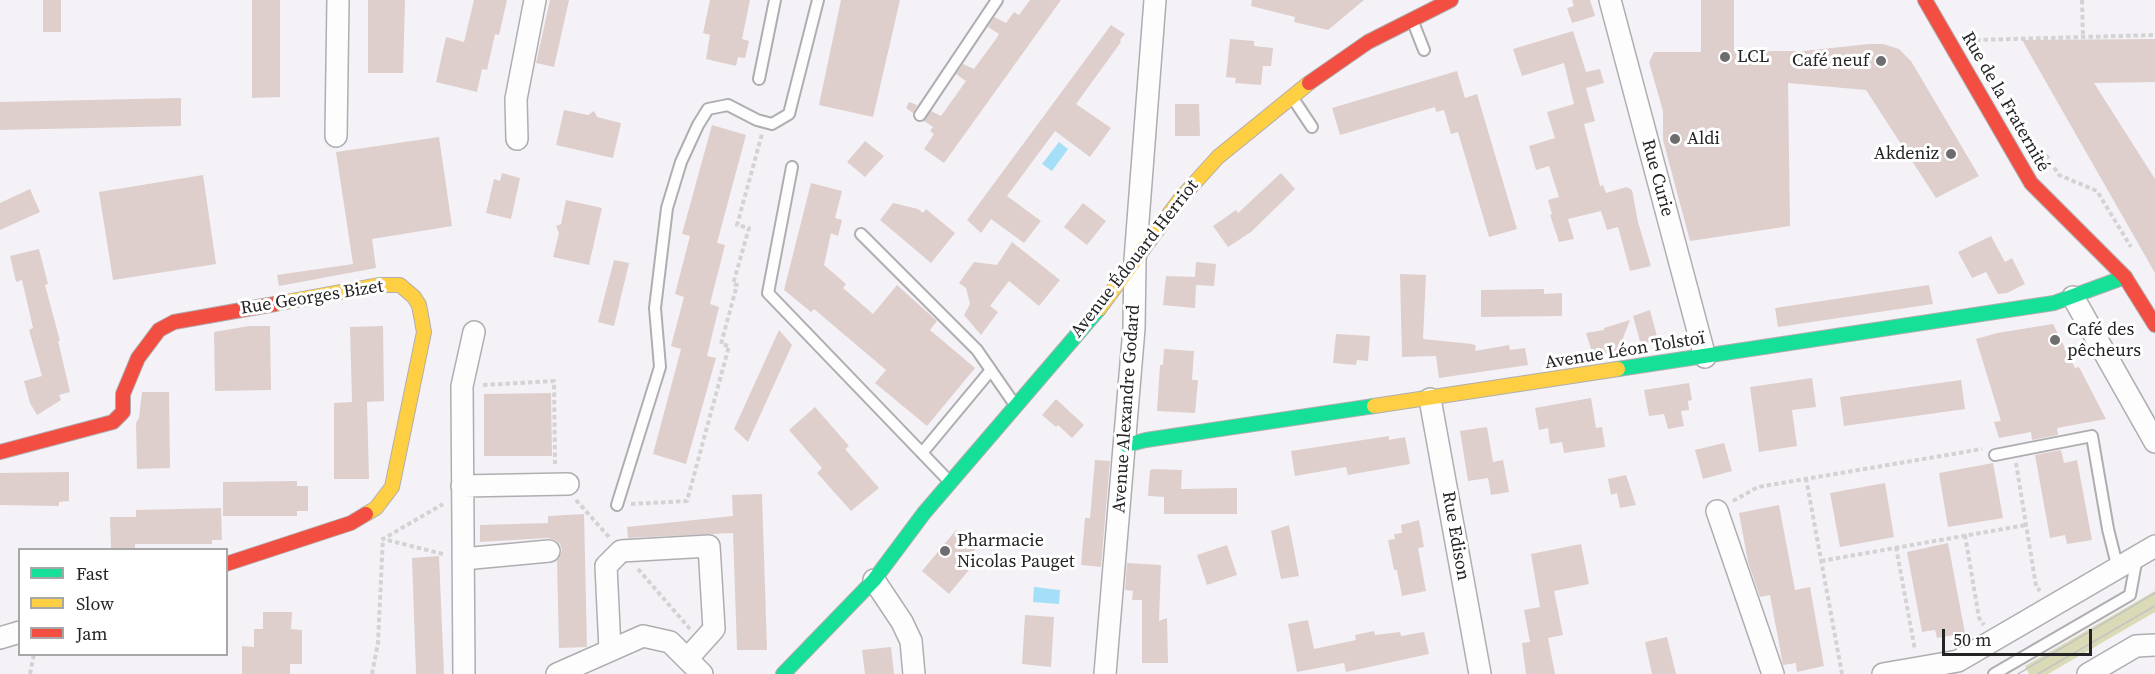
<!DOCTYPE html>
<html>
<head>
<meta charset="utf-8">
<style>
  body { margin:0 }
  #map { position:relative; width:2155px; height:674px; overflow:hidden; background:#f4f2f6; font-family:"Source Serif 4",serif }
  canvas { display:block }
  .legend { position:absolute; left:18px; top:548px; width:210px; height:108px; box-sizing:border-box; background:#fff; border:2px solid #a7a7a8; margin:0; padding:8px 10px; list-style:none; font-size:18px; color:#242426 }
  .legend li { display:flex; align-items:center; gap:12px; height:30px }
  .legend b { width:30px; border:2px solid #a7a7a8 }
  .scale { position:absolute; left:1942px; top:629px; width:150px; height:27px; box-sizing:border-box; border:3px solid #242426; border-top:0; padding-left:8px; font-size:18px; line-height:21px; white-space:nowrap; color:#242426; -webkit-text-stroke:4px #fff; paint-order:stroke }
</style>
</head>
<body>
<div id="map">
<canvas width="2155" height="674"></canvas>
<ul class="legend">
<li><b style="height:8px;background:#16e098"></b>Fast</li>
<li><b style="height:8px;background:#ffcf43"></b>Slow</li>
<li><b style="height:8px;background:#f24e42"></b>Jam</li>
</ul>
<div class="scale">50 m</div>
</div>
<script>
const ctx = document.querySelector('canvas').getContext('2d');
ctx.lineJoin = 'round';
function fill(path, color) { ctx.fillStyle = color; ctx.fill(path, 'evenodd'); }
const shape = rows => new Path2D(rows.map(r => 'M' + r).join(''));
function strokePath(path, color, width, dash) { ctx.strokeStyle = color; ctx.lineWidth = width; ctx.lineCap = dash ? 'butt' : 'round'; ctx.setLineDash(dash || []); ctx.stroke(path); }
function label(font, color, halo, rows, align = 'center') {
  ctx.font = font + ' "Source Serif 4",serif'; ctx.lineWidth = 6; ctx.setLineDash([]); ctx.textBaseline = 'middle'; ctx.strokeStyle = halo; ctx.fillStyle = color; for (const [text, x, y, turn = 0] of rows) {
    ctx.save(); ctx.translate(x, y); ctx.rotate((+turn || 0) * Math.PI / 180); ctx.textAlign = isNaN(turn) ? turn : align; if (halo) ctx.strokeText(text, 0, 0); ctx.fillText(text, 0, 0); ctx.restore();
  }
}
const green = shape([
  [2155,591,2155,612,2048,674,2029,674,2025,666]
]);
const water = shape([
  [1059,142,1068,149,1052,171,1042,164],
  [1034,587,1060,590,1059,604,1033,602]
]);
const building = shape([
  [43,0,61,0,61,32,43,32],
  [252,0,280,0,280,97,252,98],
  [368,0,405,0,403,73,368,73],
  [474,0,507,0,499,35,495,34,487,70,482,69,477,92,436,82,446,37,464,42],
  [550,0,569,0,554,67,536,63],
  [710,0,750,0,742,39,749,41,745,58,738,57,736,66,706,59,710,35,703,33],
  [841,0,900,0,873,117,819,105],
  [1030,0,1061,0,944,163,924,149,934,134,930,131,933,127,924,121,931,111,941,116,966,81,956,74,963,64,974,69,996,39,999,34,988,27,994,17,1006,23,1014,12,1019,15],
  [1252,0,1364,0,1328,30,1294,22,1295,17,1251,6],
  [1572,0,1590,0,1595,16,1572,23,1567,8,1574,6],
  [1701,0,1734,0,1734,51,1803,51,1869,44,1883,44,1899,49,1911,61,1979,176,1936,198,1866,90,1788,83,1790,226,1690,241,1663,140,1663,111,1649,62,1654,52,1701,52],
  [1111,25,1125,34,1120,40,1121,42,1076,104,1111,128,1090,157,1055,131,1007,196,1041,221,1024,243,991,219,981,233,967,220],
  [1573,31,1586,72,1600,69,1604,83,1586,88,1595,121,1584,124,1600,186,1603,185,1606,193,1627,187,1632,190,1638,222,1651,266,1630,271,1618,227,1607,230,1601,211,1568,219,1574,239,1559,242,1550,215,1552,214,1548,200,1559,197,1549,166,1536,170,1529,146,1555,138,1547,112,1574,104,1573,100,1564,63,1522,76,1513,49],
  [1230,39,1254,41,1254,46,1273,48,1271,66,1263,66,1261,85,1235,83,1236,78,1226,77],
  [2155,39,2155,82,2094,83,2155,179,2155,273,2022,40],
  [1457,71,1465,98,1477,94,1517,229,1489,237,1458,132,1451,134,1444,110,1436,112,1435,107,1340,135,1332,108],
  [181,98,181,126,0,130,0,102],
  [909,102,917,105,913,113,906,108],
  [1175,104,1199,104,1200,136,1175,136],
  [564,110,588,115,594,111,597,117,621,123,613,158,556,145],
  [712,125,746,135,717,243,725,245,710,304,719,307,707,356,716,358,686,464,653,454,681,349,671,346,684,297,675,294,690,236,682,234],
  [439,137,452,226,372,239,376,268,279,286,277,275,353,264,336,152],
  [865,141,884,156,865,177,847,162],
  [502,173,520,178,511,219,486,213,494,179,500,181],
  [1281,173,1295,189,1251,232,1228,247,1213,226,1236,210,1238,213],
  [203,175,216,264,113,280,99,192],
  [811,183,842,191,835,218,842,220,838,236,831,233,824,265,846,284,843,288,873,314,897,285,937,321,930,330,975,368,927,426,875,383,886,370,814,309,811,312,784,290],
  [30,189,40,212,0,230,0,203],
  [566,200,602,208,589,265,553,257,559,233,556,226,561,224],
  [893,203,918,209,923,213,926,209,955,233,931,263,880,220],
  [1083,203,1106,221,1087,245,1064,227],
  [1991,236,2005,262,2012,258,2025,284,2007,293,1998,294,1986,272,1972,278,1958,252],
  [1012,242,1060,280,1039,306,1009,281,990,306,998,312,981,335,964,315,970,304,966,288,959,283,974,262,997,265],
  [39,249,48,284,45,285,60,341,58,341,70,392,59,395,61,400,37,415,30,403,24,381,42,376,29,330,33,328,22,280,16,282,10,256],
  [614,260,629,263,614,326,598,322],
  [1196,262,1216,264,1214,286,1196,285,1195,308,1163,305,1166,276,1195,277],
  [1400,274,1426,275,1423,339,1472,344,1476,346,1475,351,1509,345,1510,350,1525,348,1528,365,1439,378,1436,356,1402,357],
  [1929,285,1933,304,1778,327,1775,308],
  [1544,289,1544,294,1562,293,1562,316,1481,317,1481,290],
  [1650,310,1658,340,1641,345,1633,316],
  [1630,320,1618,351,1593,355,1586,333,1604,330,1604,328],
  [2053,324,2075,368,2079,367,2106,419,2057,428,2058,435,2032,440,2031,432,1999,438,1994,422,2001,421,1976,339,1997,333],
  [249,326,270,326,271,390,215,391,214,332],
  [383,326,384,401,367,402,369,479,334,479,334,403,352,402,350,327],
  [779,330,792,345,748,442,734,429],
  [1336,334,1370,336,1368,361,1357,360,1356,365,1333,363],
  [1164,349,1194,351,1192,380,1198,380,1195,413,1157,411,1160,365,1163,365],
  [1812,378,1816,407,1792,410,1797,446,1759,452,1750,387],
  [1961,380,1965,409,1844,426,1840,397],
  [1689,383,1692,400,1688,401,1689,410,1681,411,1684,426,1668,429,1664,414,1649,416,1644,390],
  [142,392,169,392,170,468,137,469,136,423,139,418],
  [551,393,552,456,484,456,484,394],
  [1591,398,1596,428,1602,427,1605,447,1564,453,1562,442,1550,444,1548,428,1539,430,1535,408],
  [1056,399,1084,425,1072,438,1058,425,1056,427,1042,415],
  [815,407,849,446,845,449,879,488,851,511,817,473,822,468,789,430],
  [1487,427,1493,462,1503,460,1509,492,1491,495,1488,478,1468,481,1460,431],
  [1389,436,1389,440,1405,437,1410,464,1348,475,1346,467,1295,476,1291,451],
  [1724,443,1732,471,1703,479,1695,450],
  [2061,450,2064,463,2077,460,2092,540,2067,544,2065,535,2050,538,2035,455],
  [1095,460,1110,461,1101,567,1081,565,1085,518,1090,518],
  [1993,463,2003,518,1948,527,1939,473],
  [1154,469,1182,470,1181,489,1237,488,1237,514,1164,514,1164,497,1148,496,1150,470],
  [69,472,69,501,59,502,59,506,0,505,0,473],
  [1626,475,1636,505,1620,508,1617,493,1611,495,1608,479],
  [297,481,297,486,308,486,308,511,297,511,297,516,223,516,223,482],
  [1885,483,1894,537,1840,547,1830,493],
  [762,494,767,650,737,650,733,533,628,538,627,527,733,516,732,495],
  [1779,505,1795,590,1810,587,1824,666,1797,672,1796,663,1783,665,1770,595,1760,597,1748,562,1739,513],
  [221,508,222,540,212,540,212,544,135,544,135,549,111,549,110,517,136,517,136,510],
  [584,514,587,647,559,648,557,561,562,550,560,544,555,540,548,538,480,542,480,525,548,523,548,516],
  [1419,520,1424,547,1418,548,1426,591,1402,596,1397,570,1394,570,1388,540,1395,539,1394,534,1402,533,1401,525],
  [1289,525,1299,576,1281,579,1271,531],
  [956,530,977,547,972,553,979,558,949,594,922,571],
  [1948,543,1965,633,1937,638,1935,630,1922,632,1907,552],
  [1581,544,1589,584,1554,591,1563,635,1548,638,1555,674,1526,674,1522,643,1530,642,1524,610,1540,607,1531,554],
  [1227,545,1237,575,1207,585,1197,555],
  [439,556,444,674,416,674,412,558],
  [1127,563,1161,565,1159,621,1167,618,1168,663,1142,663,1142,600,1132,600,1133,591,1125,590],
  [263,612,292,612,291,629,302,630,302,664,290,664,290,674,242,674,242,646,254,647,254,629,263,629],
  [1025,615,1054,617,1051,667,1022,664],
  [1308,620,1314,649,1356,640,1355,635,1374,631,1375,635,1400,632,1401,636,1424,632,1429,654,1346,672,1344,663,1297,672,1288,624],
  [1667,637,1676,674,1652,674,1645,642],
  [891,647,894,674,865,674,862,650]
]);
const path = shape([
  [2082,0,2083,37],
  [1976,40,2155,35],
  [2046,155,2059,175,2097,191,2131,247],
  [483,385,554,381,555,464],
  [2016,463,2036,586,2040,591],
  [1806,478,1842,674],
  [576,500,609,537],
  [1733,501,1758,487,1982,449],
  [631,504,687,501,729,346,721,344,737,285,733,284,749,228,737,225,762,134],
  [1965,535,1979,618,1984,625],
  [1896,547,1915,650],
  [443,554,383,539,443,504],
  [1821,561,2026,525],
  [638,569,690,629],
  [30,674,34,654],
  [372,674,378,643,383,537]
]);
const lane = shape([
  [1413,22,1424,50],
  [759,79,775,0],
  [1292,97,1312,127],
  [920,115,997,0],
  [792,167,768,293,948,480],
  [861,234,977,350,1013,402],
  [922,453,991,370],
  [1995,455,2092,436,2108,529,2118,569],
  [617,505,660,367,655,308,667,208,681,162,698,125,708,109,728,105,757,120,772,124,789,114,818,0],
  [1994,674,2130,595,2137,557]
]);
const street = shape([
  [1610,0,1705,357],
  [336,136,338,0],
  [517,139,516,99,535,0],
  [2073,297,2155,442],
  [1430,399,1480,674],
  [462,486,568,484],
  [1717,511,1773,674],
  [463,559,549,551],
  [874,580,902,622,911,641,914,674],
  [0,638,20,632],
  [610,650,606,566,621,551,709,546,714,629,688,658],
  [464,674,462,386,474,332],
  [557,674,643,636,670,642,702,674],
  [1105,674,1134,328,1135,260,1155,0],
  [1883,674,1958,661,2155,546],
  [2088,674,2136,646,2155,645]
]);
const fast = shape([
  [1618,369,2054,303,2125,277],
  [1126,445,1146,440,1374,406],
  [783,674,874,580,924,513,1099,309]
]);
const slow = shape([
  [275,304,379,285,400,285,414,297,419,305,424,332,392,487,376,508,366,514],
  [1099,309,1181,198,1218,157,1309,83],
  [1374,406,1618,369]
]);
const jam = shape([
  [1925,0,2031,183,2125,277,2155,325],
  [1309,83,1368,42,1451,0],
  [0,452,113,422,123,412,123,394,138,358,159,330,174,322,275,304],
  [226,564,351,523,366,514]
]);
const tram = shape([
  [2018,674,2155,593],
  [2038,674,2155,606]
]);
const markers = [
  [1725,57,6,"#6d6c6f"],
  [1881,61,6,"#6d6c6f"],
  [1675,139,6,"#6d6c6f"],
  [1951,154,6,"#6d6c6f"],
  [2055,340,6,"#6d6c6f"],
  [945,551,6,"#6d6c6f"]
];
const poiNames = [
  ["LCL",1737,57],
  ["Café neuf",1869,61,"right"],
  ["Aldi",1687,139],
  ["Akdeniz",1939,154,"right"],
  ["Café des",2067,330],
  ["pêcheurs",2067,351],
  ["Pharmacie",957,541],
  ["Nicolas Pauget",957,562]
];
const streetNames = [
  ["Rue de la Fraternité",2005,102,60],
  ["Rue Curie",1657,178,75],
  ["Avenue Édouard Herriot",1135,259,-52],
  ["Rue Georges Bizet",312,298,-9],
  ["Avenue Léon Tolstoï",1625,351,-9],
  ["Avenue Alexandre Godard",1127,409,-86],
  ["Rue Edison",1455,536,80]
];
fill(green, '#dadbb6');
fill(water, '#a5def7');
fill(building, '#decfcd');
strokePath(lane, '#afadb0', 14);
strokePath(street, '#afadb0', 24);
strokePath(fast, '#afadb0', 16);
strokePath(slow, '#afadb0', 16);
strokePath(jam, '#afadb0', 16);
strokePath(path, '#d4d3d4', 4, [4.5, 3]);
strokePath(lane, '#fdfdfe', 10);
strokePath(street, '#fdfdfe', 21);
strokePath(fast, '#16e098', 14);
strokePath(slow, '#ffcf43', 14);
strokePath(jam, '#f24e42', 14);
strokePath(tram, '#c3c2c3', 1.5);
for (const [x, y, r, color] of markers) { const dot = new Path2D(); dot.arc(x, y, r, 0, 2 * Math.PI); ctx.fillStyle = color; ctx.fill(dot); strokePath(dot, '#fff', 2); }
label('18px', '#242426', '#fff', poiNames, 'left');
label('18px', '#242426', '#fff', streetNames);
</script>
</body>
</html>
